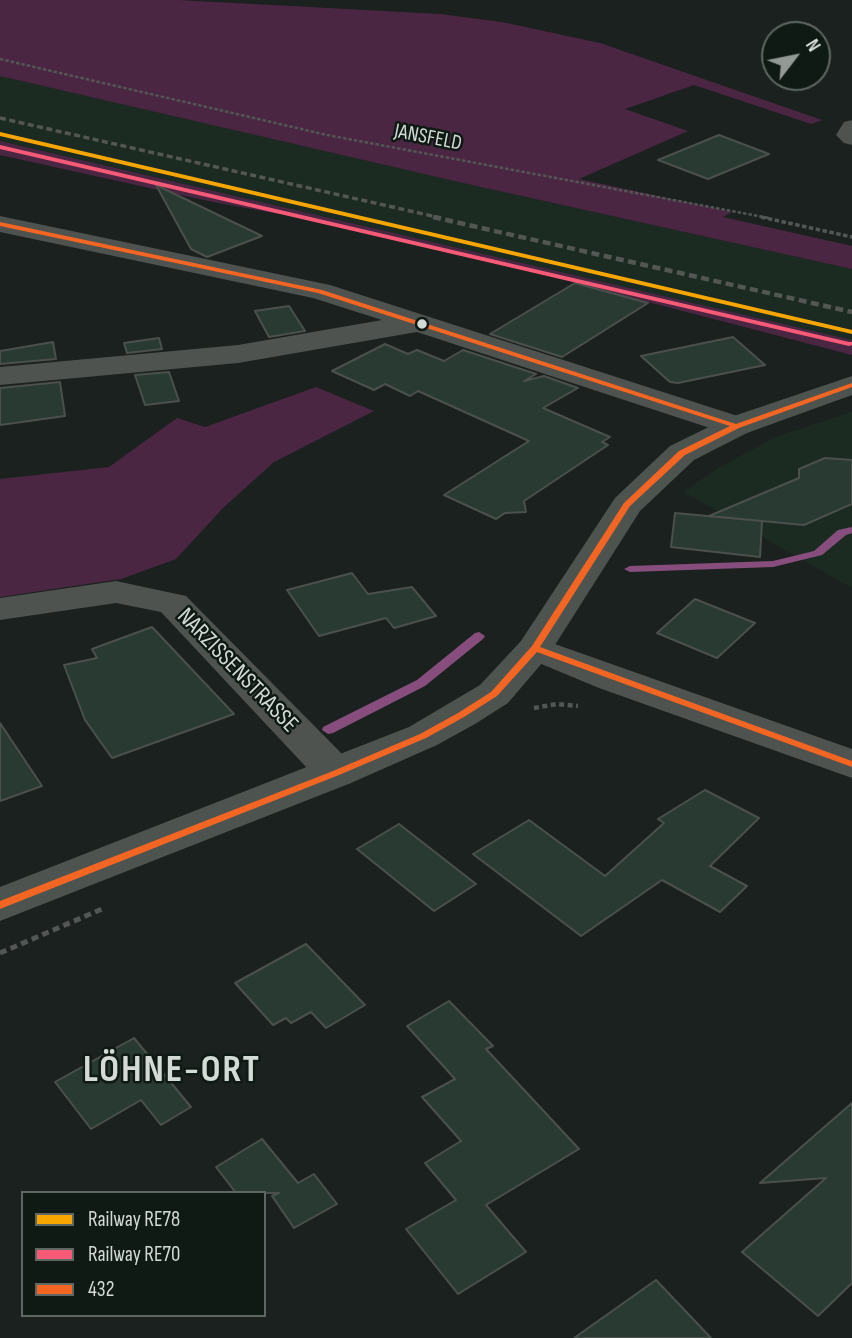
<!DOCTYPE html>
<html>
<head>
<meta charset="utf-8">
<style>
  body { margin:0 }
  #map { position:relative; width:852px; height:1338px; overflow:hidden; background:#1b211e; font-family:"Sofia Sans Condensed",sans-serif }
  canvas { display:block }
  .legend { position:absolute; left:21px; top:1191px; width:245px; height:126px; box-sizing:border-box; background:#0f1a14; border:2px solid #5e6762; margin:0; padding:9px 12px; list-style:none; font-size:21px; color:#d4dbd6 }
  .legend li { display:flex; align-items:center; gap:14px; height:35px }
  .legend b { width:35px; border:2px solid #5e6762 }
  .north { position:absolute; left:761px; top:21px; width:70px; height:70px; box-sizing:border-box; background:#0f1a14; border:2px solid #5e6762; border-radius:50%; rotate:58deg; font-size:19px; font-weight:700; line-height:28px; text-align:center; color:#d4dbd6 }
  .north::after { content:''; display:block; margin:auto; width:24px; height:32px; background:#939a96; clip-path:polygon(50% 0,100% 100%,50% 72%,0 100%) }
</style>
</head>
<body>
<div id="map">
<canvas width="852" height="1338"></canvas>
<ul class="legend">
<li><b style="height:9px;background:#f7a600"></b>Railway RE78</li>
<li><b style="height:9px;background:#f75a77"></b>Railway RE70</li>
<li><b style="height:9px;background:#f26522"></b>432</li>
</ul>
<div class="north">N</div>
</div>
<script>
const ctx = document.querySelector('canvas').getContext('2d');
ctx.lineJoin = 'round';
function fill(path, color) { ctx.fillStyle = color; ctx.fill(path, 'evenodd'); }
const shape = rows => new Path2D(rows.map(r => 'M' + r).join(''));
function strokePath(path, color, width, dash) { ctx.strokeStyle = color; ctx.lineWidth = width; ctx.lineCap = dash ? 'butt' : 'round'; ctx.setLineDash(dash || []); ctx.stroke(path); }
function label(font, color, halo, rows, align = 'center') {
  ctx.font = font + ' "Sofia Sans Condensed",sans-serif'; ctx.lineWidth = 5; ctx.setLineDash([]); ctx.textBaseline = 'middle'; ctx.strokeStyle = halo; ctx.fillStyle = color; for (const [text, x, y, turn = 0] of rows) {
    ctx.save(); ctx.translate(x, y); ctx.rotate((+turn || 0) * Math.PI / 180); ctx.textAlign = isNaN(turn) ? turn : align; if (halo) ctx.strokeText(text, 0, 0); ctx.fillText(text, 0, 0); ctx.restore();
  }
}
const built = shape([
  [0,76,472,185,852,269,852,340,0,141],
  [852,412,852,588,684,492,715,470,775,437]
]);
const green = shape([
  [0,0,179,0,440,14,502,22,600,43,822,120,811,124,694,85,625,109,688,131,579,179,732,212,723,217,852,246,852,269,472,185,0,76],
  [0,141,852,340,852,355,506,265,312,220,208,201,0,155],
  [316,387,374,411,274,462,223,508,176,559,121,579,0,597,0,479,109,467,177,418,205,427]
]);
const stream = shape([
  [852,527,852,533,846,535,822,555,773,567,630,572,624,569,630,566,773,561,814,551,838,530,852,527],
  [479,632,485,636,483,639,425,686,333,733,328,734,322,730,323,727,417,680,475,633,479,632]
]);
const building = shape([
  [719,135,769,154,708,179,658,160,719,135],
  [156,185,262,236,207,257,191,249,156,185],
  [575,283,648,303,562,357,490,334,575,283],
  [289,306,305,331,269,337,255,311,289,306],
  [733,337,765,365,678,383,670,382,641,356,733,337],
  [159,338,162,349,127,353,124,343,159,338],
  [53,342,56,359,0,364,0,351,53,342],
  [385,344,408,354,417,350,444,361,463,350,536,374,524,381,544,376,578,388,543,408,610,437,602,442,608,445,524,501,526,512,505,513,496,519,444,495,529,441,418,391,410,396,385,384,374,390,332,371,385,344],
  [169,372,179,401,145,405,135,375,169,372],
  [60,382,65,416,0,425,0,388,60,382],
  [825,458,852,460,852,504,804,525,709,516,799,478,799,469,825,458],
  [675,513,762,521,760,557,671,547,675,513],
  [352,573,368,594,412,587,436,616,394,628,386,618,319,636,287,590,352,573],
  [695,599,755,623,717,658,657,633,695,599],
  [152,627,234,714,112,758,85,720,64,665,97,658,92,649,152,627],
  [0,723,42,786,0,801,0,723],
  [705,790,759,818,710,866,747,886,720,912,662,880,581,936,473,854,529,820,605,876,664,823,658,819,705,790],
  [399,824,476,884,434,911,357,849,399,824],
  [306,944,365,1005,326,1028,311,1012,291,1023,286,1018,273,1025,235,983,306,944],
  [449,1001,493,1046,486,1049,579,1149,486,1205,526,1252,458,1294,406,1229,456,1200,425,1163,461,1141,422,1097,455,1079,407,1026,449,1001],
  [134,1038,191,1107,161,1125,141,1100,91,1129,55,1082,134,1038],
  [852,1103,852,1283,818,1316,742,1252,826,1178,760,1183,852,1103],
  [262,1139,298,1183,314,1174,337,1204,294,1228,272,1196,279,1193,236,1193,216,1167,262,1139],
  [656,1280,711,1338,574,1338,656,1280]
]);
const pathFar3 = shape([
  [0,59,327,135,769,218]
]);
const pathFar2 = shape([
  [761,217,852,237]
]);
const pathFar1 = shape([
  [534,708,557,704,578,706]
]);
const path = shape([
  [0,953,102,909]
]);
const street = shape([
  [852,120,852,145,844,143,836,135,844,122,852,120],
  [0,216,330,285,747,419,752,426,747,433,736,436,725,433,417,332,238,363,0,385,0,367,238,345,382,320,313,298,0,232,0,216],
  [116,581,186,596,351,763,357,773,351,783,336,787,321,783,161,612,116,603,0,620,0,598,116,581],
  [535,637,852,749,852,778,599,688,522,656,516,648,522,640,535,637]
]);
const secondary = shape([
  [852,376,852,395,747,433,694,460,640,511,548,656,508,703,475,724,437,745,351,783,0,921,0,887,409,727,480,685,521,641,615,498,670,446,725,419,852,376]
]);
const railFar1 = shape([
  [0,118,441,218]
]);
const rail = shape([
  [433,217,852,312]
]);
const bus1 = shape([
  [0,222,322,290,736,424,852,383,852,387,739,428,685,455,630,506,540,647,852,761,852,767,537,652,497,696,464,717,426,738,339,775,0,909,0,901,333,771,420,734,458,713,491,692,532,646,624,503,679,451,730,426,318,293,0,226,0,222]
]);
const rail1 = shape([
  [0,132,852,330,852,334,0,136,0,132]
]);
const rail2 = shape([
  [0,145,849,342,852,342,852,345,849,346,0,149,0,145]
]);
const markers = [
  [422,324,6,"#d4dbd6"]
];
const farStreetnames = [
  ["JANSFELD",428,138,11]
];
const streetNames = [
  ["NARZISSENSTRASSE",237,671,46]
];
const nearDistrictnames = [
  ["LÖHNE-ORT",172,1071]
];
fill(built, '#1c2b22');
fill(green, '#4a2643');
fill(stream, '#874e7d');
fill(building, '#293a33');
strokePath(building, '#4b504d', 2);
strokePath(pathFar3, '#525654', 2.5, [3.5, 2]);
strokePath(pathFar2, '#525654', 3.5, [4.5, 2.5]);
strokePath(pathFar1, '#525654', 4.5, [5, 3.5]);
strokePath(path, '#525654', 5, [7, 4.5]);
fill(street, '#4e5350');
fill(secondary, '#4d5450');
strokePath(railFar1, '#535754', 3.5, [6, 3.5]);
strokePath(rail, '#535754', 4.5, [8, 4.5]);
fill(bus1, '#f26522');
fill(rail1, '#f7a600');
fill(rail2, '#f75a77');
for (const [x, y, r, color] of markers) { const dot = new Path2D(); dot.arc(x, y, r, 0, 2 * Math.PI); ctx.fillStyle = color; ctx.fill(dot); strokePath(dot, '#0f1a14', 2.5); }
label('21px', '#d4dbd6', '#0f1a14', farStreetnames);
label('24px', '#d4dbd6', '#0f1a14', streetNames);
ctx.letterSpacing = '2px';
label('bold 38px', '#d4dbd6', '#0f1a14', nearDistrictnames);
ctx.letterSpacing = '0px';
</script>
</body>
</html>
